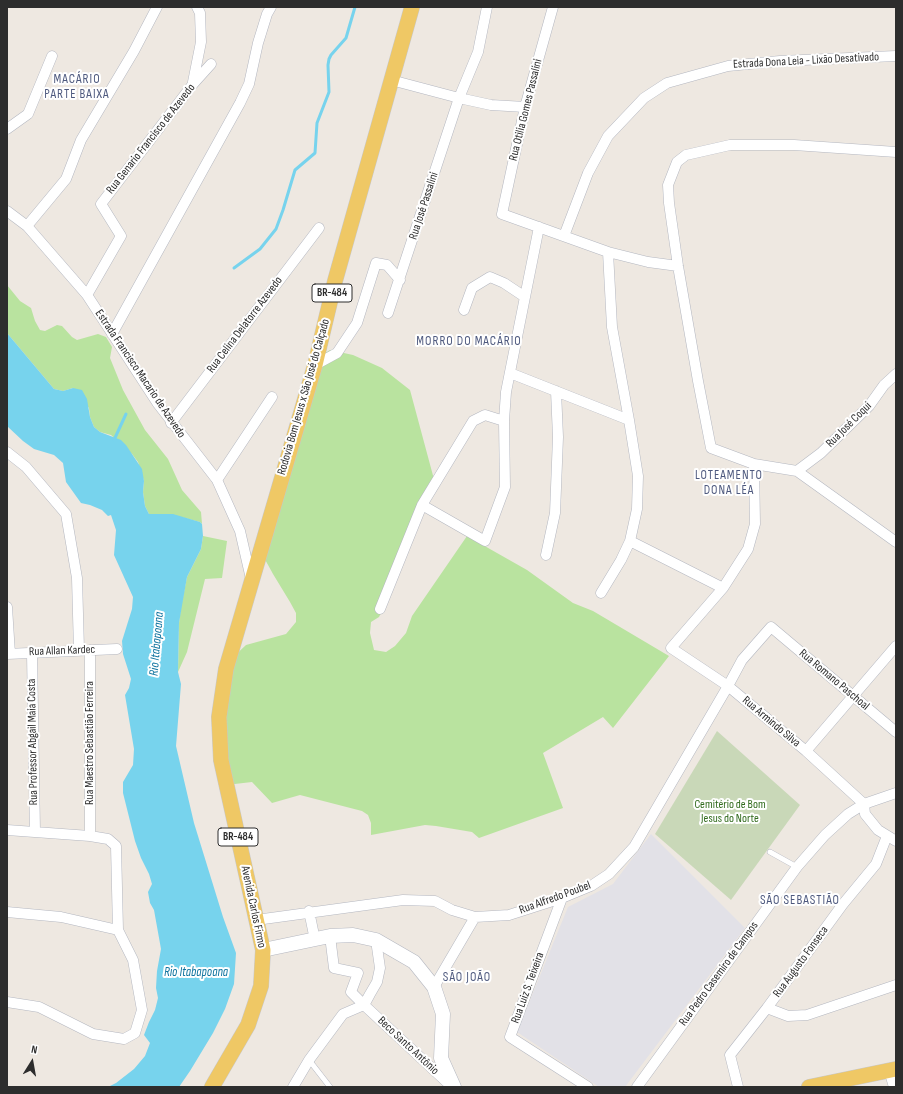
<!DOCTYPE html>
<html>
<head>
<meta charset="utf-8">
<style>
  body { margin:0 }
  #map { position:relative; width:903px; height:1094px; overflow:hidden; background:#eee8e1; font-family:"Sofia Sans Condensed",sans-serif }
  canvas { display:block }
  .frame { position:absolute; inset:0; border:8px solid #2d2d2d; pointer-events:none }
  .north { position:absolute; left:12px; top:1042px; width:40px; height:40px; -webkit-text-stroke:3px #fff; paint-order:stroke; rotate:11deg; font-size:11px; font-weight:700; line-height:16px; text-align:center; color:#2d2d2d }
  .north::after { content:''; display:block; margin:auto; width:14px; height:18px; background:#2d2d2d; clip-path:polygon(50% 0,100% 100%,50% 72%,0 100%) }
</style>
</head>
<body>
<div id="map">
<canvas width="903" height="1094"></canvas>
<div class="frame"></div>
<div class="north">N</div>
</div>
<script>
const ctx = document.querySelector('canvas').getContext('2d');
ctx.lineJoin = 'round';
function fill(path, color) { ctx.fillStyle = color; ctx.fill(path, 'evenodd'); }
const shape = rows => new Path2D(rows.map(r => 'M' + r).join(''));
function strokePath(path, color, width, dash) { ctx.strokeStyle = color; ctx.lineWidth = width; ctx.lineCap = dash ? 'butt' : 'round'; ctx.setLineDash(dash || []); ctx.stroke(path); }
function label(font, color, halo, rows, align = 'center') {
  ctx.font = font + ' "Sofia Sans Condensed",sans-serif'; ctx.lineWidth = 4; ctx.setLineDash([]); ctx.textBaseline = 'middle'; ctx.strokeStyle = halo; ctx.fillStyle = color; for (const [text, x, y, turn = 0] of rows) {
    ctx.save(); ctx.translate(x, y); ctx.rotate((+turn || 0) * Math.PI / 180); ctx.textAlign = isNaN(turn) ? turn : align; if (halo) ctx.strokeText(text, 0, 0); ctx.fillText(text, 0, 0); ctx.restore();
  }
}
const industrial = shape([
  [651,834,745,928,625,1087,599,1087,517,1032,568,907,613,884]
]);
const green = shape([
  [7,285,20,301,31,308,35,321,40,330,45,331,57,325,62,326,72,337,77,340,98,334,106,337,112,347,110,358,123,390,145,430,168,459,182,490,201,512,202,524,200,522,173,515,149,514,145,506,143,492,144,481,138,462,132,454,111,435,100,432,94,427,90,417,89,408,73,388,63,391,54,389,7,333],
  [330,350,353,355,382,368,410,390,435,483,386,603,379,617,371,622,370,633,374,650,386,652,395,646,406,633,412,616,467,536,527,570,573,603,593,611,669,656,613,728,603,717,543,753,563,808,479,838,472,832,436,826,425,825,371,835,371,823,368,815,362,811,300,795,272,803,252,782,226,785,225,736,228,662,246,645,286,634,296,622,296,613,290,602,273,574,262,554,322,355],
  [203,536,227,541,222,578,205,579,187,652,178,672,179,623,181,607,187,577,201,549]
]);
const cemetery = shape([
  [717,731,800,805,731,900,655,834]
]);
const water = shape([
  [7,333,54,389,63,391,73,388,82,390,87,399,90,417,94,427,100,432,121,440,126,445,142,469,144,481,143,492,145,506,149,514,173,514,200,522,202,524,203,536,201,549,187,577,179,623,178,672,181,684,176,746,194,823,223,917,236,953,234,984,225,1009,213,1033,190,1071,179,1087,108,1087,116,1083,134,1069,145,1056,150,1043,144,1035,149,1022,155,1010,158,998,156,988,157,971,161,949,154,910,150,903,148,892,152,884,149,874,141,858,135,841,123,793,123,782,133,765,134,749,125,695,129,688,131,679,123,654,122,641,132,609,133,597,114,555,116,530,111,515,108,516,102,510,90,505,81,503,66,482,63,463,54,455,34,449,23,441,7,426]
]);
const stream = shape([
  [234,268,260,249,276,229,283,210,295,170,315,153,317,123,329,92,328,65,329,59,331,55,346,38,355,7],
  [114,440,126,414]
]);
const lane = shape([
  [770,852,797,867],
  [309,1060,330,1087]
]);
const street = shape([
  [553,7,525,107,502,214,608,252,648,262,678,266],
  [391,80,459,98,491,105,525,107],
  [193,82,201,42,200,13,197,7],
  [7,129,28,114,52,56],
  [896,152,794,145,730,145,686,155,677,162,668,185,669,203,678,266,698,381,711,448,754,464,797,471,896,542],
  [7,211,27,226,87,295,158,404,217,480,240,531,251,579],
  [27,226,66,179,81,140,134,51,157,7],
  [564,236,588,173,608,136,644,98,667,83,728,66,780,61,896,56],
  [87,295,121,236,101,204,193,84,211,64],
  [464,310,472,288,490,277,504,283,525,297],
  [388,313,459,98,478,52,487,7],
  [112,334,240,103,249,84,258,43,267,14,271,7],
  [315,365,337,353,357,323,376,263,387,265,400,280],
  [510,373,629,420],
  [171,423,319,228],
  [7,452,26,467,66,514,77,578,79,650],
  [754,464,755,524,748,549,723,588,671,648,728,686,806,751,864,804],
  [797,471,821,453,869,406,884,385,896,374],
  [217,480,272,397],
  [422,505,485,541,505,487,504,421,506,392,539,227],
  [630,541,723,588],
  [546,555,555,513,558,437,556,391],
  [601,593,621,560,630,541,637,509,638,476,629,420,612,327,608,252],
  [7,607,10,654],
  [380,609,422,505,473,421,485,415,504,421],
  [90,650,90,836],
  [32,653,35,832],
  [7,654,117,649],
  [806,751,896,646],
  [864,804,865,814,878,830,896,841],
  [7,830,90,836,108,839,116,846,118,930,133,960,142,1010,135,1033,124,1039,93,1034,39,1007,7,1002],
  [562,898,510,1037,588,1087],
  [309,911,315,940],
  [7,912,61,917,118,930],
  [256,920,403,900,435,901,452,910,475,917,509,915,562,898,591,886,609,874,634,847,728,686,742,660,771,627,896,732],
  [330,936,334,968,358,973,351,992,364,1005,451,1086],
  [434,987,475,917],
  [767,1008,788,1016,807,1015,896,985],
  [889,1070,894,1087],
  [293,1087,309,1060,343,1014,364,1005,370,994,377,982,380,968,376,940],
  [637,1087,797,867,825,835,848,814,864,804,896,793],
  [738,1087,730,1055,767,1008,843,904,876,864,887,836]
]);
const secondary = shape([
  [263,950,330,936,353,935,376,940,414,962,434,987,443,1014,441,1058,454,1087]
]);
const primary = shape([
  [212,1087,248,1025,261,986,263,950,221,760,219,717,226,669,315,365,335,281,412,7],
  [809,1087,896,1069]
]);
const shields = [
  [332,293,40],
  [238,837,40]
];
const shieldNames = [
  ["BR-484",332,293],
  ["BR-484",238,837]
];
const streetNames = [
  ["Estrada Dona Leia - Lixão Desativado",806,61,-3],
  ["Rua Otilia Gomes Passalini",526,110,-76],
  ["Rua Genario Francisco de Azevedo",151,139,-52],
  ["Rua José Passalini",424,206,-72],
  ["Rua Celina Delatorre Azevedo",245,325,-53],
  ["Estrada Francisco Macario de Azevedo",140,374,56],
  ["Rodovia Bom Jesus x São José do Calçado",304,397,-74],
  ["Rua José Coqui",849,425,-45],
  ["Rua Allan Kardec",62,651,-2],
  ["Rua Romano Paschoal",834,680,40],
  ["Rua Armindo Silva",771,722,40],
  ["Rua Professor Abgail Maia Costa",33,742,-91],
  ["Rua Maestro Sebastião Ferreira",90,743,-90],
  ["Rua Alfredo Poubel",555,898,-20],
  ["Avenida Carlos Firmo",253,907,78],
  ["Rua Augusto Fonseca",801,962,-54],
  ["Rua Pedro Casemiro de Campos",719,974,-54],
  ["Rua Luiz S. Teixeira",528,988,-70],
  ["Beco Santo Antônio",408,1046,43]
];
const parkNames = [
  ["Cemitério de Bom",730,805],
  ["Jesus do Norte",730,819]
];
const neighbourhoodNames = [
  ["MACÁRIO",77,80],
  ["PARTE BAIXA",77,95],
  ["MORRO DO MACÁRIO",469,342],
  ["LOTEAMENTO",729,476],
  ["DONA LÉA",729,491],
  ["SÃO SEBASTIÃO",800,901],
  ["SÃO JOÃO",467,978]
];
const waterNames = [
  ["Rio Itabapoana",157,644,-85],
  ["Rio Itabapoana",196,973]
];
fill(industrial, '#e2e1e7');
fill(green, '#b9e39f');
fill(cemetery, '#c9d8b8');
fill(water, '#77d3ed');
strokePath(stream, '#77d3ed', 3);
strokePath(lane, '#b4b7c0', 6);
strokePath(street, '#b4b7c0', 11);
strokePath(secondary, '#b4b7c0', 15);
strokePath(primary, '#c8c8c8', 16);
strokePath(lane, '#fff', 5);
strokePath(street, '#fff', 10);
strokePath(secondary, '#fff', 14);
strokePath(primary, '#efc865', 15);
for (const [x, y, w] of shields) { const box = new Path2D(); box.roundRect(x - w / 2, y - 9, w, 18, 3); ctx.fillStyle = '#fff'; ctx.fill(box); strokePath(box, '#2d2d2d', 1); }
label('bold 11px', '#2d2d2d', null, shieldNames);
label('12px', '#2d2d2d', '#fff', streetNames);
label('12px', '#316b1d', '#fff', parkNames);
ctx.letterSpacing = '1px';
label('13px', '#4e597e', '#fff', neighbourhoodNames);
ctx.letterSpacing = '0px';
label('italic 13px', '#10749f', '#fff', waterNames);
</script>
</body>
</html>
